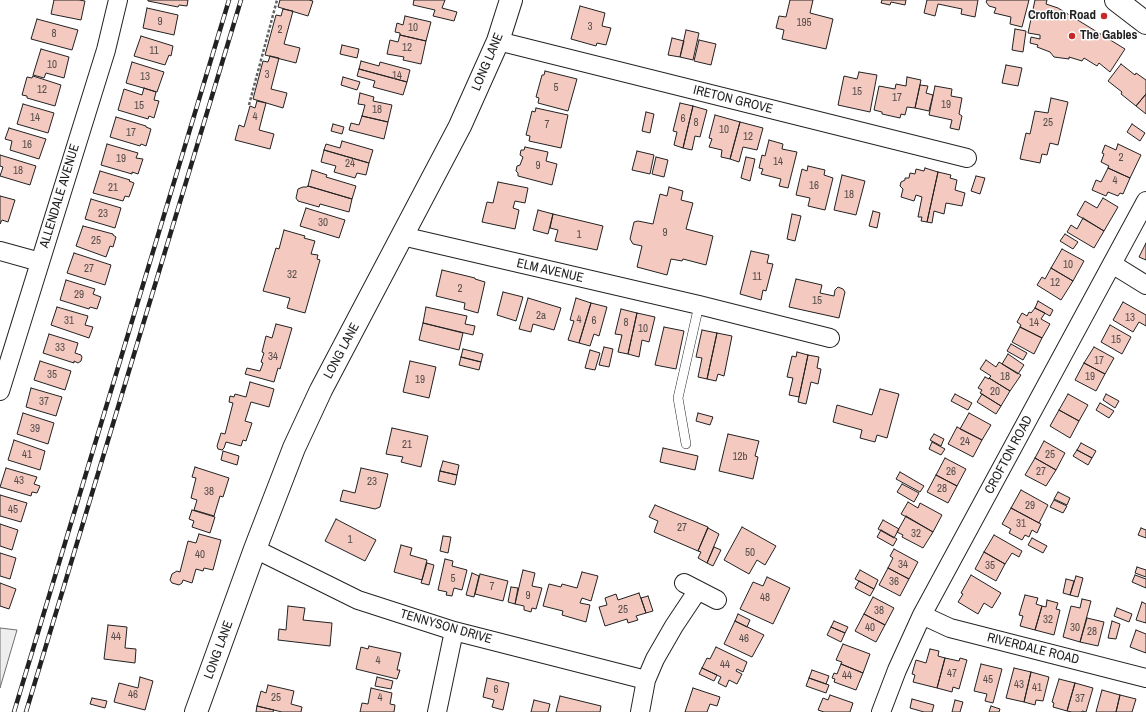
<!DOCTYPE html>
<html>
<head>
<meta charset="utf-8">
<style>
  body { margin:0 }
  canvas { display:block; background:#fff }
</style>
</head>
<body>
<canvas width="1146" height="712"></canvas>
<script>
const ctx = document.querySelector('canvas').getContext('2d');
ctx.lineJoin = 'round';
function fill(path, color) { ctx.fillStyle = color; ctx.fill(path, 'evenodd'); }
const shape = rows => new Path2D(rows.map(r => 'M' + r).join(''));
function strokePath(path, color, width, dash) { ctx.strokeStyle = color; ctx.lineWidth = width; ctx.lineCap = dash ? 'butt' : 'round'; ctx.setLineDash(dash || []); ctx.stroke(path); }
function label(font, color, halo, rows, align = 'center') {
  ctx.font = font + ' "Archivo Narrow",sans-serif'; ctx.lineWidth = 3; ctx.setLineDash([]); ctx.textBaseline = 'middle'; ctx.strokeStyle = halo; ctx.fillStyle = color; for (const [text, x, y, turn = 0] of rows) {
    ctx.save(); ctx.translate(x, y); ctx.rotate((+turn || 0) * Math.PI / 180); ctx.textAlign = isNaN(turn) ? turn : align; if (halo) ctx.strokeText(text, 0, 0); ctx.fillText(text, 0, 0); ctx.restore();
  }
}
const green = shape([
  [0,628,17,630,0,688,0,628]
]);
const building = shape([
  [54,0,79,0,85,1,81,20,51,14,54,0],
  [148,0,188,0,187,6,179,5,178,7,148,1,148,0],
  [280,0,309,0,313,1,308,16,278,7,280,0],
  [414,0,445,0,442,8,457,12,454,21,433,16,435,10,413,5,414,0],
  [790,0,813,0,810,13,833,19,826,49,782,39,784,30,776,28,779,16,786,17,790,0],
  [882,0,906,0,905,5,891,2,890,5,881,3,882,0],
  [927,0,978,0,975,17,961,14,962,9,938,4,935,16,924,13,927,0],
  [987,0,1029,0,1022,27,1010,24,1011,17,994,13,996,8,989,6,986,2,987,0],
  [1035,0,1047,0,1046,4,1058,8,1125,49,1110,72,1099,63,1097,66,1084,58,1082,61,1069,57,1069,59,1054,57,1050,52,1037,47,1038,45,1030,43,1031,37,1040,39,1040,35,1028,33,1035,0],
  [580,6,605,13,602,26,611,28,606,45,597,43,596,46,571,39,580,6],
  [147,8,178,15,174,35,143,28,147,8],
  [283,9,293,11,284,44,300,48,296,63,265,55,276,15,281,16,283,9],
  [405,16,431,22,426,41,400,35,400,33,395,32,397,23,403,25,405,16],
  [37,19,78,30,72,50,31,39,37,19],
  [1015,29,1026,31,1023,52,1012,50,1015,29],
  [686,30,699,33,693,60,680,57,686,30],
  [400,35,426,41,421,64,403,60,404,57,387,54,390,40,398,42,400,35],
  [141,36,173,46,171,56,169,55,165,65,134,56,141,36],
  [672,38,684,41,680,57,668,55,672,38],
  [699,40,716,44,711,65,694,61,699,40],
  [342,45,359,49,357,58,340,54,342,45],
  [41,49,69,57,64,78,46,73,44,78,33,75,41,49],
  [270,56,279,58,271,89,287,93,283,108,253,99,263,61,268,62,270,56],
  [361,61,379,66,380,62,410,70,407,82,359,69,361,61],
  [132,62,164,72,157,92,126,83,132,62],
  [1121,64,1135,75,1136,73,1146,80,1146,94,1136,106,1121,94,1122,92,1108,81,1121,64],
  [1006,65,1022,68,1018,86,1002,83,1006,65],
  [359,69,407,82,403,95,373,87,375,81,357,76,359,69],
  [545,71,577,79,568,111,538,103,539,98,536,97,542,75,544,75,545,71],
  [859,72,877,75,870,112,838,105,844,76,857,79,859,72],
  [33,76,61,85,55,106,27,98,27,96,22,95,27,77,32,78,33,76],
  [343,77,360,82,357,90,341,85,343,77],
  [907,77,921,80,915,108,907,107,905,115,901,114,900,118,882,114,882,112,874,110,879,86,895,89,896,84,906,86,907,77],
  [920,85,928,86,926,93,933,95,929,111,915,108,920,85],
  [935,86,952,89,951,96,962,98,959,114,962,116,959,130,950,128,952,120,929,115,935,86],
  [144,88,156,92,154,100,159,101,154,118,149,116,148,119,118,110,124,89,142,95,144,88],
  [360,93,374,97,373,101,392,105,388,122,362,116,365,105,358,104,360,93],
  [1146,94,1146,114,1136,106,1146,94],
  [1051,98,1068,102,1058,145,1050,143,1047,155,1042,154,1040,163,1020,159,1026,133,1030,134,1035,111,1048,113,1051,98],
  [257,101,266,103,259,130,274,134,270,149,235,140,239,125,244,127,250,106,255,108,257,101],
  [680,103,693,106,683,148,674,145,677,132,673,131,680,103],
  [23,104,54,113,48,133,17,124,23,104],
  [693,106,707,110,700,137,695,136,692,150,683,148,693,106],
  [536,108,568,115,561,148,529,141,530,136,526,135,532,111,535,112,536,108],
  [646,112,654,114,650,133,642,131,646,112],
  [715,115,740,122,730,159,721,157,722,150,709,147,712,139,709,138,715,115],
  [362,116,388,122,384,139,349,130,351,123,359,125,362,116],
  [116,117,146,126,146,127,151,129,146,146,141,144,140,146,110,137,116,117],
  [740,122,763,128,757,150,743,147,739,162,730,159,740,122],
  [333,124,344,127,342,134,331,131,333,124],
  [1132,124,1145,133,1140,141,1127,132,1132,124],
  [9,128,46,139,39,159,10,150,12,141,5,139,9,128],
  [769,140,783,144,782,149,797,152,788,188,779,186,781,179,761,174,763,169,759,168,762,155,765,156,769,140],
  [342,141,373,150,369,163,324,150,326,144,340,148,342,141],
  [107,144,138,153,136,158,143,159,138,174,132,172,132,174,101,165,107,144],
  [1118,144,1141,155,1130,178,1108,168,1109,166,1101,162,1104,154,1102,153,1105,145,1116,150,1118,144],
  [525,147,548,152,546,161,557,164,552,185,518,176,518,173,516,171,517,166,520,165,523,157,520,155,521,150,524,150,525,147],
  [324,150,369,163,366,175,357,173,355,178,334,172,336,166,321,162,324,150],
  [637,151,654,155,650,174,632,170,637,151],
  [0,155,36,166,30,185,0,176,3,167,0,166,0,155],
  [656,157,668,160,664,177,652,174,656,157],
  [746,157,755,159,750,181,741,178,746,157],
  [808,166,825,170,824,175,833,178,825,210,808,206,810,198,796,195,802,169,807,171,808,166],
  [925,168,938,172,927,222,921,221,922,217,918,217,922,197,916,195,914,201,901,197,903,189,900,186,901,182,905,180,905,178,909,178,910,173,915,174,916,169,924,171,925,168],
  [1108,168,1130,178,1123,194,1120,193,1118,196,1108,192,1106,196,1092,190,1096,180,1101,182,1108,168],
  [312,170,327,175,326,177,356,186,352,199,308,186,312,170],
  [100,171,130,180,129,181,134,183,129,197,125,196,123,201,93,193,100,171],
  [938,172,951,175,950,178,957,180,955,190,965,193,962,206,946,203,944,214,934,211,932,223,927,222,938,172],
  [842,175,865,181,856,215,834,210,842,175],
  [976,176,985,178,980,194,971,191,976,176],
  [498,182,528,188,525,203,515,201,513,208,519,210,515,229,482,222,487,202,493,203,498,182],
  [308,186,352,199,349,212,320,204,319,207,298,201,296,198,298,189,303,187,307,187,308,186],
  [669,187,683,191,681,200,693,203,686,229,713,236,706,265,683,259,682,261,671,259,667,275,637,267,642,246,633,244,630,239,634,222,638,221,653,224,660,194,667,196,669,187],
  [0,196,15,200,8,222,2,220,0,224,0,196],
  [1103,198,1118,207,1104,231,1077,215,1085,201,1097,208,1103,198],
  [91,199,121,208,115,228,85,219,91,199],
  [306,208,345,220,339,238,300,226,306,208],
  [538,210,553,214,548,234,533,230,538,210],
  [873,211,880,213,877,228,869,226,873,211],
  [553,214,603,226,597,250,555,241,558,230,550,228,553,214],
  [792,214,801,216,795,241,787,239,792,214],
  [1083,218,1104,231,1094,248,1067,232,1071,225,1077,229,1083,218],
  [83,226,113,234,113,235,116,237,113,247,110,246,106,257,76,246,83,226],
  [284,230,305,236,304,238,315,241,311,254,318,255,317,259,320,260,305,313,287,308,290,298,263,291,276,248,279,249,284,230],
  [1065,234,1078,242,1073,249,1060,241,1065,234],
  [1146,243,1146,260,1139,257,1146,243],
  [1062,249,1084,261,1073,281,1051,268,1062,249],
  [751,251,769,255,767,263,773,264,766,291,763,290,761,300,740,294,751,251],
  [74,253,111,265,105,285,67,273,74,253],
  [1051,268,1073,281,1061,300,1037,285,1042,277,1045,279,1051,268],
  [442,270,475,278,475,279,485,282,478,313,464,309,465,303,436,296,442,270],
  [796,279,822,285,820,293,834,296,835,290,838,287,843,289,845,292,839,318,789,307,796,279],
  [66,280,95,289,93,294,101,297,97,309,90,307,89,309,60,300,66,280],
  [503,292,523,297,516,321,497,315,503,292],
  [528,298,561,308,554,330,533,324,531,332,519,329,528,298],
  [576,298,591,303,579,343,568,340,574,321,570,320,576,298],
  [1038,301,1053,310,1050,316,1035,308,1038,301],
  [1123,302,1146,315,1146,326,1139,322,1133,332,1113,320,1123,302],
  [591,303,607,307,599,336,594,334,590,346,579,343,591,303],
  [57,307,88,316,85,325,93,327,89,338,51,325,57,307],
  [426,307,467,316,465,324,475,326,473,335,423,323,426,307],
  [1035,308,1045,313,1041,319,1050,324,1042,338,1020,327,1021,325,1017,322,1022,313,1027,316,1029,312,1031,313,1035,308],
  [621,309,637,313,628,354,618,352,622,335,615,334,621,309],
  [637,313,655,317,649,342,642,340,639,357,628,354,637,313],
  [423,323,463,333,459,350,419,340,423,323],
  [276,324,292,328,280,369,278,368,274,382,245,374,247,368,260,371,263,363,261,362,264,353,262,352,266,336,272,338,276,324],
  [1110,325,1131,337,1122,354,1101,342,1110,325],
  [664,327,684,331,676,369,655,365,664,327],
  [1020,327,1042,338,1034,354,1012,342,1020,327],
  [702,330,717,333,707,379,698,377,702,358,696,357,702,330],
  [717,333,732,336,724,376,718,374,716,381,707,379,717,333],
  [49,334,78,343,75,353,81,355,82,357,81,361,78,363,74,361,74,363,43,353,49,334],
  [1011,344,1027,353,1023,360,1007,351,1011,344],
  [604,347,613,349,609,367,599,365,604,347],
  [1094,347,1114,358,1105,374,1084,363,1094,347],
  [463,349,483,354,481,362,461,357,463,349],
  [590,350,600,353,595,370,585,368,590,350],
  [797,352,808,355,799,397,789,395,793,378,787,377,792,356,796,357,797,352],
  [1008,354,1024,365,1018,374,1002,364,1008,354],
  [808,355,819,357,817,368,821,369,818,384,811,382,806,404,798,402,808,355],
  [461,357,481,362,479,370,459,365,461,357],
  [986,360,996,367,999,362,1021,375,1010,391,989,378,991,376,980,369,986,360],
  [40,361,71,371,65,390,34,380,40,361],
  [410,361,436,367,429,398,403,392,410,361],
  [1084,363,1105,374,1096,391,1075,380,1084,363],
  [985,377,989,379,989,378,1010,391,1001,406,980,393,982,390,978,388,985,377],
  [250,382,274,389,269,407,251,402,245,421,252,423,246,441,243,440,241,446,226,442,224,448,222,450,218,449,217,446,221,433,225,434,233,403,229,402,230,396,234,397,235,394,246,397,250,382],
  [31,388,62,397,56,416,26,407,31,388],
  [880,389,899,394,887,438,877,435,875,442,860,438,862,430,833,422,837,405,872,415,880,389],
  [955,394,972,403,968,410,951,401,955,394],
  [982,394,1001,406,996,414,977,402,982,394],
  [1068,394,1088,405,1079,421,1059,410,1068,394],
  [1106,394,1119,401,1115,408,1103,400,1106,394],
  [1100,403,1114,411,1109,418,1096,410,1100,403],
  [1059,410,1079,421,1070,438,1050,426,1059,410],
  [23,413,54,423,48,444,17,434,23,413],
  [698,413,713,417,710,425,696,421,698,413],
  [969,413,991,425,982,440,960,429,969,413],
  [957,427,982,440,973,457,948,444,957,427],
  [392,428,428,436,421,467,401,462,403,457,386,454,392,428],
  [728,434,759,441,755,456,758,457,753,479,719,471,728,434],
  [934,434,944,439,941,446,930,440,934,434],
  [14,440,45,451,40,470,8,460,14,440],
  [1044,441,1065,453,1056,470,1035,458,1044,441],
  [932,442,945,449,941,455,929,449,932,442],
  [1081,443,1096,451,1092,458,1077,450,1081,443],
  [663,448,698,456,695,470,660,462,663,448],
  [1077,450,1092,458,1088,465,1073,456,1077,450],
  [223,451,239,456,237,465,221,460,223,451],
  [945,458,966,469,957,486,936,475,945,458],
  [1035,458,1056,470,1046,486,1025,475,1035,458],
  [443,461,459,465,457,475,440,471,443,461],
  [195,467,229,478,223,497,220,496,214,516,194,510,197,500,191,498,196,478,192,477,195,467],
  [6,468,37,477,34,484,40,486,37,493,32,492,31,496,0,487,6,468],
  [361,468,388,474,380,507,375,509,340,501,343,490,355,493,361,468],
  [440,471,457,475,455,485,438,481,440,471],
  [900,472,924,486,920,492,896,479,900,472],
  [936,475,957,486,948,503,927,492,936,475],
  [902,484,919,493,914,502,897,492,902,484],
  [1021,490,1048,505,1039,523,1011,508,1021,490],
  [1058,492,1070,498,1067,505,1054,499,1058,492],
  [0,495,27,503,21,522,0,516,0,495],
  [1054,500,1067,506,1063,513,1050,507,1054,500],
  [908,502,918,508,920,503,942,515,933,532,901,514,908,502],
  [655,505,708,527,698,551,654,532,658,521,649,517,655,505],
  [1011,508,1041,524,1037,533,1032,530,1029,537,1025,535,1022,540,1009,533,1011,529,1002,524,1011,508],
  [192,510,215,517,210,533,192,527,194,521,189,519,192,510],
  [906,516,933,532,923,548,902,537,903,535,897,532,906,516],
  [336,519,376,540,365,561,325,541,336,519],
  [883,520,899,529,894,538,878,529,883,520],
  [0,524,18,530,12,550,0,546,0,524],
  [742,527,776,546,765,565,757,560,749,574,724,560,742,527],
  [708,528,719,534,707,563,698,558,701,552,698,551,708,528],
  [1141,528,1146,530,1146,538,1138,535,1141,528],
  [881,530,897,539,893,546,877,537,881,530],
  [199,534,221,540,213,570,204,568,203,571,196,569,192,583,183,580,182,583,179,585,172,583,170,580,172,574,177,571,180,572,188,541,196,543,199,534],
  [994,535,1022,551,1019,557,1012,553,1005,564,984,552,994,535],
  [443,536,451,537,448,553,440,551,443,536],
  [1032,538,1047,546,1043,553,1028,545,1032,538],
  [401,545,412,548,410,555,427,560,422,580,394,572,401,545],
  [714,547,721,550,713,566,707,563,714,547],
  [894,549,918,562,909,579,888,568,893,558,890,556,894,549],
  [984,552,1005,564,996,581,975,569,984,552],
  [0,553,16,558,10,579,0,576,0,553],
  [445,559,453,561,452,566,467,570,462,590,454,588,452,596,446,595,447,592,438,590,445,559],
  [427,563,434,565,429,585,421,583,427,563],
  [1137,567,1146,570,1146,577,1135,573,1137,567],
  [888,568,909,579,900,596,879,585,888,568],
  [523,570,535,573,532,586,542,588,536,609,532,608,531,612,524,610,524,606,515,604,523,570],
  [860,570,878,580,874,589,855,579,860,570],
  [582,572,598,576,591,601,582,598,580,603,590,605,586,622,562,615,563,611,543,606,549,584,561,587,562,584,577,588,582,572],
  [472,573,479,576,474,597,466,595,472,573],
  [480,574,508,581,503,601,475,594,480,574],
  [971,575,1001,593,992,608,984,603,978,614,958,602,963,594,961,593,971,575],
  [1135,575,1146,579,1146,588,1132,582,1135,575],
  [1076,576,1083,578,1078,597,1070,595,1076,576],
  [767,577,790,588,773,624,740,609,753,582,763,586,767,577],
  [1066,579,1074,581,1070,595,1063,593,1066,579],
  [859,581,874,589,870,596,855,588,859,581],
  [0,583,16,589,9,609,0,606,0,583],
  [511,587,518,588,515,604,508,602,511,587],
  [639,593,646,613,636,616,638,620,628,623,627,619,605,626,599,607,607,605,605,598,616,594,618,600,639,593],
  [1025,595,1038,598,1036,604,1042,606,1035,630,1020,626,1023,616,1019,615,1025,595],
  [648,596,653,611,646,613,641,598,648,596],
  [873,597,894,608,885,625,864,614,873,597],
  [1082,599,1091,601,1080,642,1063,637,1071,606,1080,608,1082,599],
  [1047,600,1058,603,1056,609,1060,610,1054,635,1035,630,1042,606,1046,607,1047,600],
  [1142,602,1146,604,1146,623,1136,620,1142,602],
  [288,606,305,608,303,620,332,623,330,646,278,640,279,629,286,630,288,606],
  [1117,608,1132,614,1129,622,1114,616,1117,608],
  [738,614,750,620,747,627,735,621,738,614],
  [864,614,885,625,876,642,855,631,864,614],
  [1087,618,1104,622,1098,646,1080,642,1087,618],
  [735,621,764,635,752,657,724,644,735,621],
  [834,621,848,627,845,633,831,627,834,621],
  [1112,621,1120,624,1116,639,1108,638,1112,621],
  [108,625,127,627,125,648,136,649,135,663,104,659,108,625],
  [831,627,845,633,841,642,827,635,831,627],
  [1136,630,1146,634,1146,653,1130,647,1136,630],
  [843,644,870,654,863,673,841,664,842,662,836,660,843,644],
  [369,646,401,653,397,670,400,670,397,679,356,669,361,647,368,649,369,646],
  [716,647,747,662,743,672,737,669,736,671,742,674,737,684,729,680,726,687,718,683,721,677,702,668,707,658,710,659,716,647],
  [930,649,939,651,938,656,945,658,937,688,913,682,915,675,912,674,916,660,926,663,930,649],
  [945,658,959,661,960,658,967,660,959,689,953,687,952,692,937,688,945,658],
  [841,664,863,673,856,690,834,682,835,679,832,678,834,673,837,674,841,664],
  [981,664,1002,669,993,703,985,701,987,694,974,691,981,664],
  [702,668,717,675,714,681,699,674,702,668],
  [1014,668,1031,672,1024,702,1006,698,1014,668],
  [812,670,829,676,826,684,809,678,812,670],
  [1031,672,1049,677,1043,701,1036,700,1035,705,1024,702,1031,672],
  [140,677,153,681,145,710,114,702,119,683,138,688,140,677],
  [377,677,393,681,391,689,375,686,377,677],
  [487,678,509,683,503,710,492,707,494,700,483,697,487,678],
  [809,678,829,685,826,693,806,686,809,678],
  [1059,679,1075,683,1067,711,1053,707,1054,703,1052,702,1059,679],
  [1075,683,1093,688,1086,712,1082,711,1082,712,1072,712,1067,711,1075,683],
  [268,685,294,691,291,704,302,707,301,712,282,712,257,706,261,691,266,693,268,685],
  [371,688,392,693,390,704,395,705,394,712,360,712,362,703,368,704,371,688],
  [693,688,720,697,717,706,710,704,707,712,685,712,693,688],
  [1102,690,1120,695,1116,712,1096,712,1102,690],
  [830,695,853,703,850,712,824,712,818,710,823,698,828,700,830,695],
  [1120,695,1136,699,1132,712,1116,712,1120,695],
  [560,696,601,706,600,712,556,712,560,696],
  [92,698,107,701,105,708,90,704,92,698],
  [912,699,934,705,932,712,924,712,910,708,912,699],
  [534,700,550,704,548,712,531,712,534,700],
  [955,700,963,702,960,712,952,712,955,700],
  [257,706,274,710,273,712,256,712,257,706],
  [991,706,1000,709,999,712,989,712,991,706]
]);
const path = shape([
  [249,105,277,0]
]);
const service = shape([
  [686,444,678,398,699,305]
]);
const minor = shape([
  [498,41,967,158],
  [402,236,699,305,830,338],
  [0,251,40,262],
  [1112,264,1146,285],
  [0,391,106,50,118,0],
  [255,549,358,600,454,631,646,680],
  [684,583,717,600],
  [922,615,950,628,1146,678],
  [437,712,454,631],
  [640,712,646,680,655,659,674,626,698,590],
  [881,712,897,670,922,615,1146,201]
]);
const tertiary = shape([
  [1116,0,1146,23],
  [196,712,255,549,294,448,321,390,460,126,498,41,511,0]
]);
const rail = shape([
  [14,712,229,0],
  [26,712,241,0]
]);
const markers = [
  [1104,16,4,"#c62828"],
  [1072,36,4,"#c62828"]
];
const numberNames = [
  ["9",160,22],
  ["195",804,23],
  ["3",590,27],
  ["10",413,28],
  ["2",280,30],
  ["8",54,34],
  ["12",407,48],
  ["11",154,51],
  ["10",52,65],
  ["3",267,75],
  ["14",397,76],
  ["13",145,77],
  ["5",556,88],
  ["12",42,90],
  ["15",857,92],
  ["17",897,98],
  ["19",946,105],
  ["15",139,106],
  ["18",377,110],
  ["4",255,117],
  ["14",35,118],
  ["6",683,119],
  ["8",696,123],
  ["25",1048,123],
  ["7",547,125],
  ["10",724,130],
  ["17",131,133],
  ["12",748,137],
  ["16",27,145],
  ["2",1121,158],
  ["19",121,159],
  ["14",778,162],
  ["24",350,164],
  ["9",538,166],
  ["18",18,171],
  ["4",1115,181],
  ["16",814,186],
  ["21",113,188],
  ["18",849,195],
  ["23",103,214],
  ["30",323,223],
  ["9",665,233],
  ["1",579,235],
  ["25",96,241],
  ["10",1068,265],
  ["27",89,269],
  ["32",292,275],
  ["11",757,277],
  ["12",1055,283],
  ["2",460,289],
  ["29",79,295],
  ["15",817,301],
  ["2a",541,316],
  ["13",1130,318],
  ["4",579,320],
  ["31",69,321],
  ["6",594,321],
  ["8",626,323],
  ["14",1034,323],
  ["10",643,329],
  ["15",1116,340],
  ["33",60,348],
  ["34",273,357],
  ["17",1099,361],
  ["35",52,375],
  ["18",1005,377],
  ["19",1090,377],
  ["19",420,380],
  ["20",995,392],
  ["37",44,402],
  ["39",35,429],
  ["24",965,442],
  ["21",407,445],
  ["41",27,455],
  ["25",1050,455],
  ["12b",740,457],
  ["26",951,472],
  ["27",1041,472],
  ["43",19,481],
  ["23",372,482],
  ["28",942,489],
  ["38",209,492],
  ["29",1030,506],
  ["45",13,510],
  ["31",1021,524],
  ["27",682,528],
  ["32",916,534],
  ["1",350,540],
  ["50",750,553],
  ["40",200,555],
  ["34",903,565],
  ["35",990,566],
  ["5",453,579],
  ["36",894,582],
  ["7",492,587],
  ["9",528,596],
  ["48",765,598],
  ["25",623,610],
  ["38",879,611],
  ["32",1048,620],
  ["40",870,628],
  ["30",1075,628],
  ["28",1092,632],
  ["44",116,637],
  ["46",744,639],
  ["4",378,661],
  ["44",725,665],
  ["47",952,674],
  ["44",847,676],
  ["45",988,680],
  ["43",1019,685],
  ["41",1037,688],
  ["6",496,690],
  ["46",133,695],
  ["25",276,698],
  ["4",380,698],
  ["37",1080,699]
];
const poiNames = [
  ["Crofton Road",1096,16],
  ["The Gables",1080,36,"left"]
];
const streetNames = [
  ["LONG LANE",488,62,-67],
  ["IRETON GROVE",733,100,14],
  ["ALLENDALE AVENUE",60,196,-73],
  ["ELM AVENUE",550,271,13],
  ["LONG LANE",342,351,-62],
  ["CROFTON ROAD",1009,455,-62],
  ["TENNYSON DRIVE",446,627,16],
  ["RIVERDALE ROAD",1033,649,14],
  ["LONG LANE",219,650,-70]
];
fill(green, '#eee');
strokePath(green, '#6f6f6f', 1);
fill(building, '#f3c9c0');
strokePath(building, '#222', 1);
strokePath(service, '#222', 10);
strokePath(minor, '#222', 20);
strokePath(tertiary, '#222', 24);
strokePath(path, '#646464', 2.5, [3, 2]);
strokePath(service, '#fff', 9);
strokePath(minor, '#fff', 18);
strokePath(tertiary, '#fff', 22);
strokePath(rail, '#222', 4.5);
strokePath(rail, '#fff', 3, [9]);
for (const [x, y, r, color] of markers) { const dot = new Path2D(); dot.arc(x, y, r, 0, 2 * Math.PI); ctx.fillStyle = color; ctx.fill(dot); strokePath(dot, '#fff', 1.5); }
label('11px', '#564c4a', null, numberNames);
label('bold 13px', '#222', '#fff', poiNames, 'right');
label('13px', '#222', '#fff', streetNames);
</script>
</body>
</html>
